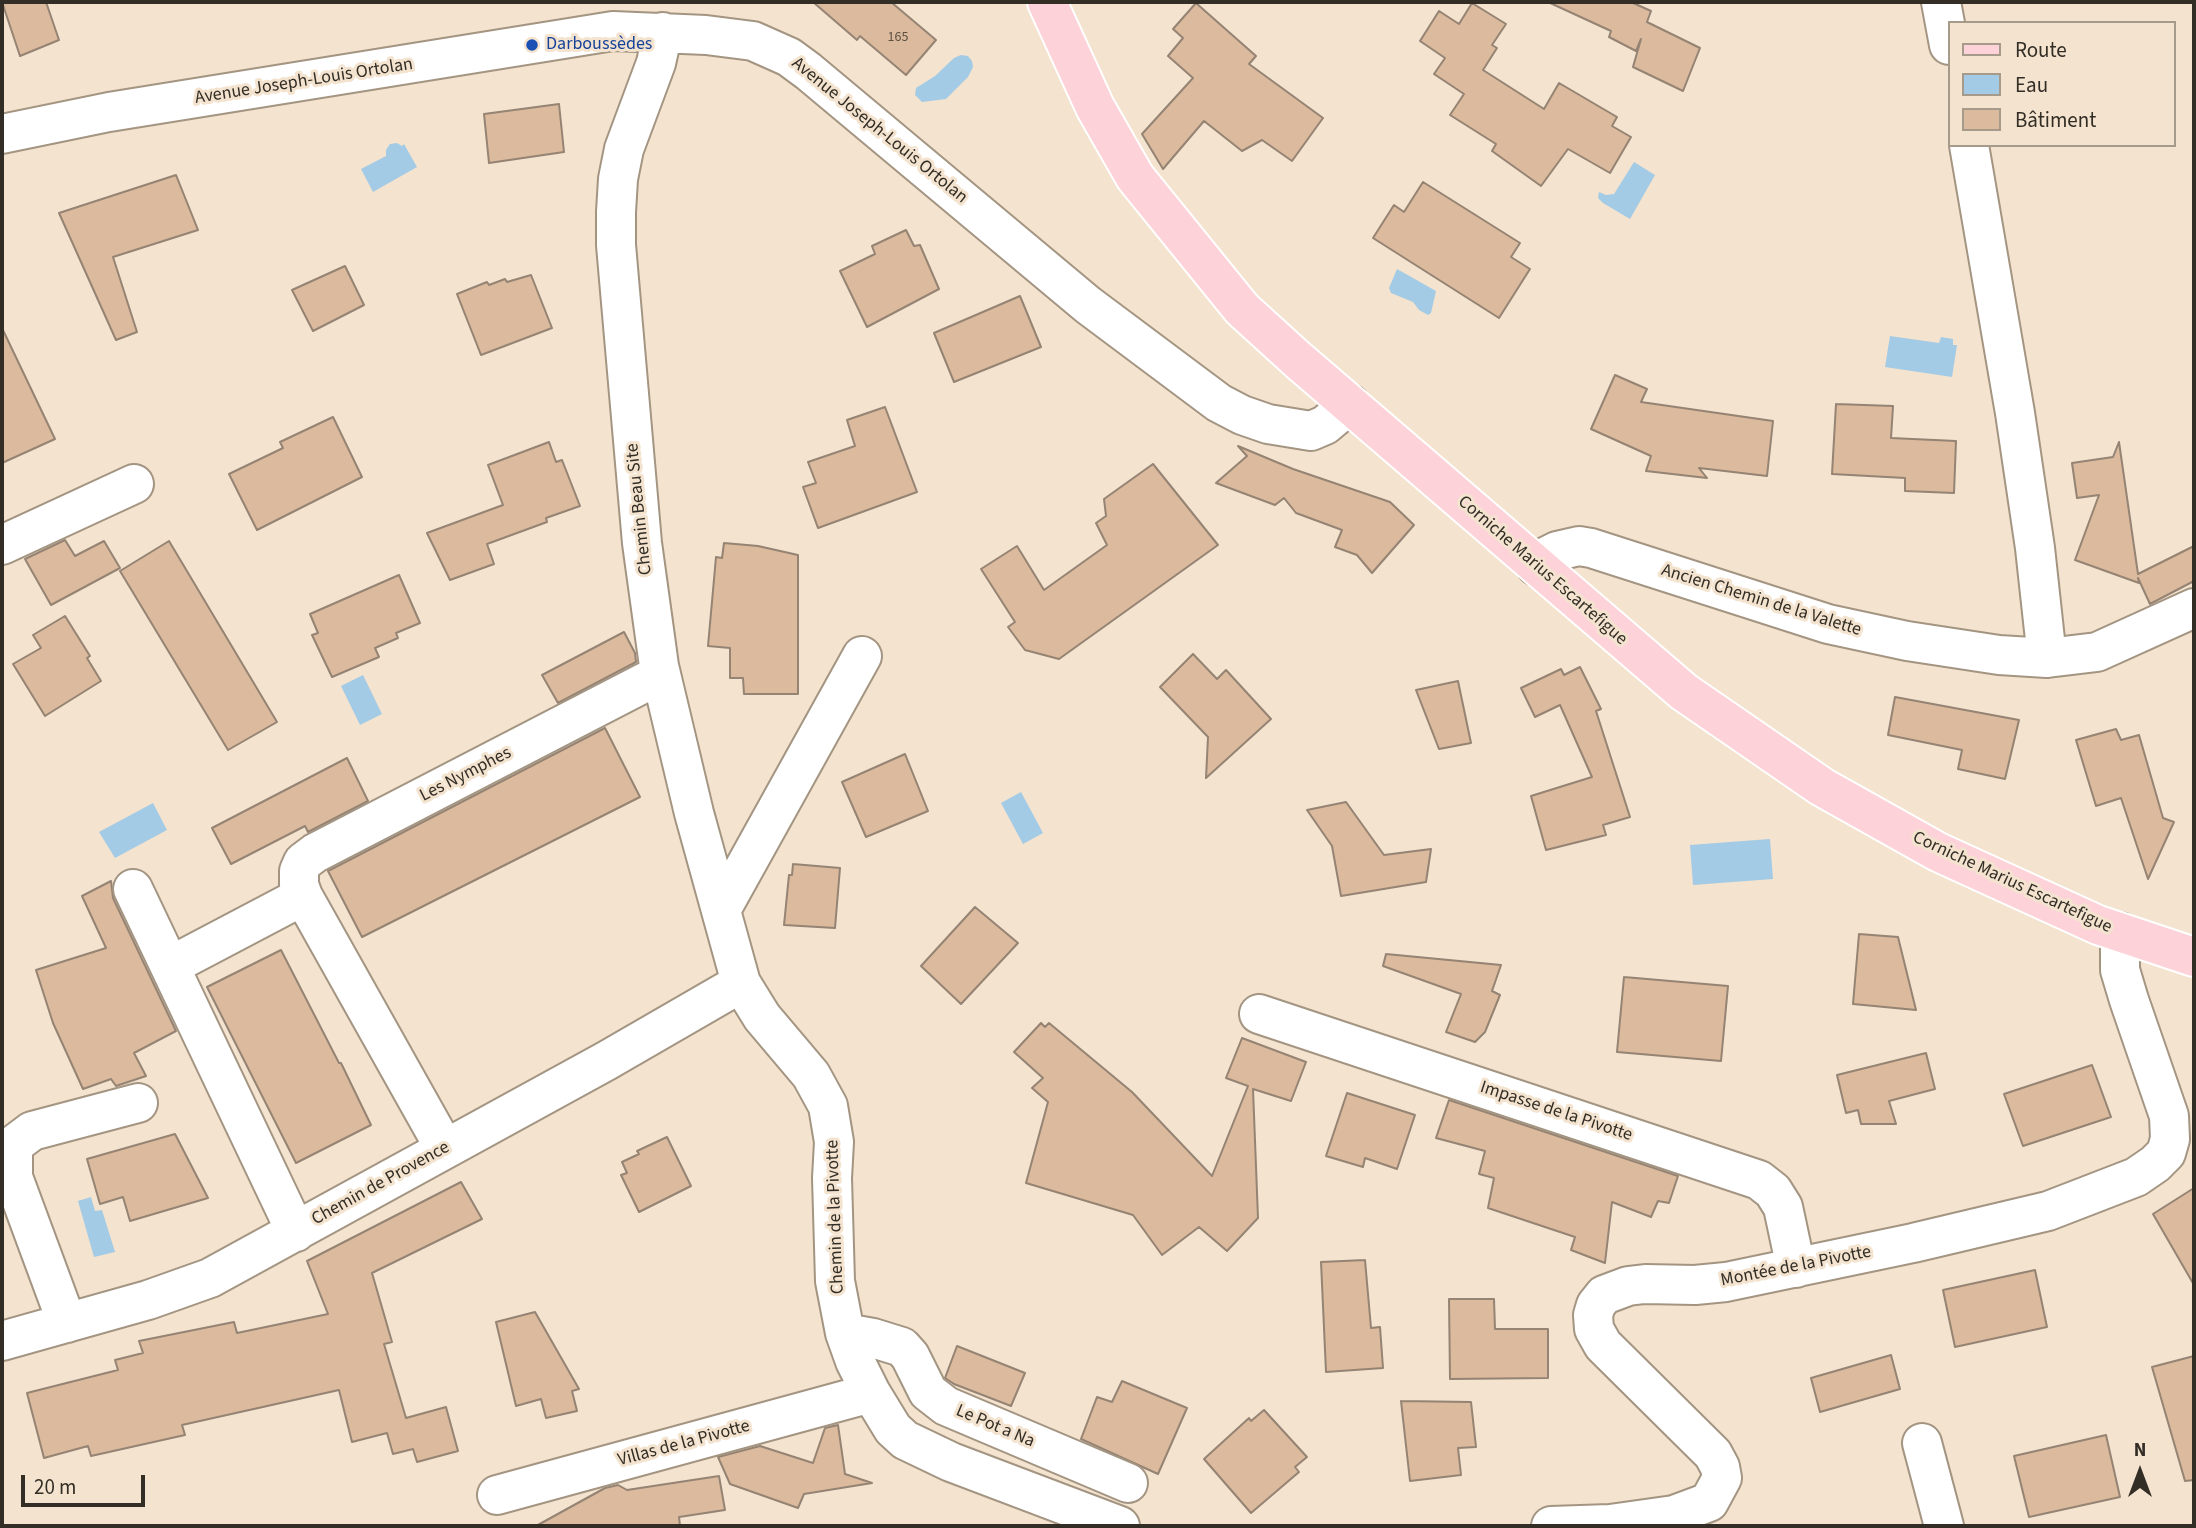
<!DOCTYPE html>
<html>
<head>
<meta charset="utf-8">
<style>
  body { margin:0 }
  #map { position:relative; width:2196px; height:1528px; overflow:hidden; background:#f3e3cf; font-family:"Source Sans 3",sans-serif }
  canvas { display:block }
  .frame { position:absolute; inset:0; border:4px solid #322d25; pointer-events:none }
  .legend { position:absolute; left:1948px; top:21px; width:228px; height:126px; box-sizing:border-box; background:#f3e3cf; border:2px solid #a69a8b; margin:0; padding:9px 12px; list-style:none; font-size:21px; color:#322d25 }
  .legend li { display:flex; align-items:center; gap:14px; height:35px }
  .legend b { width:35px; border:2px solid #a69a8b }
  .north { position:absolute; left:2105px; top:1437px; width:70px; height:70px; -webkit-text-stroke:5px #f3e3cf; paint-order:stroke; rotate:0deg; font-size:19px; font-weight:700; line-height:28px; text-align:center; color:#322d25 }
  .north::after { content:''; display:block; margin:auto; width:24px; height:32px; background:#322d25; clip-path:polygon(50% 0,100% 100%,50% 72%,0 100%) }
  .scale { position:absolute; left:21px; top:1475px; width:124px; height:32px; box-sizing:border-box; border:4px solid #322d25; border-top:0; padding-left:9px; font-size:21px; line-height:24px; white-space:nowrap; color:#322d25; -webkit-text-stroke:5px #f3e3cf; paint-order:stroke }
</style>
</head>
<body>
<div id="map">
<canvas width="2196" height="1528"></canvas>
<div class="frame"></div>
<ul class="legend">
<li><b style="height:9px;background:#fed2d9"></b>Route</li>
<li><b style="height:19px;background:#a4cbe5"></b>Eau</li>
<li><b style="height:19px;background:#dbba9d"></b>Bâtiment</li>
</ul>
<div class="north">N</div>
<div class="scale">20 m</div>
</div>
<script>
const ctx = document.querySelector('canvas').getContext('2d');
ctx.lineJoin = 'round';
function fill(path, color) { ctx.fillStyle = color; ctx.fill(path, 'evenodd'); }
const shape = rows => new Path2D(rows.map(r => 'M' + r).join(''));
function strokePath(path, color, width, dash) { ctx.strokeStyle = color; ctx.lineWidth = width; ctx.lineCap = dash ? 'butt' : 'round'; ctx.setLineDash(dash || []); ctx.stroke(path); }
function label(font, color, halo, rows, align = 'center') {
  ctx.font = font + ' "Source Sans 3",sans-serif'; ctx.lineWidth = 6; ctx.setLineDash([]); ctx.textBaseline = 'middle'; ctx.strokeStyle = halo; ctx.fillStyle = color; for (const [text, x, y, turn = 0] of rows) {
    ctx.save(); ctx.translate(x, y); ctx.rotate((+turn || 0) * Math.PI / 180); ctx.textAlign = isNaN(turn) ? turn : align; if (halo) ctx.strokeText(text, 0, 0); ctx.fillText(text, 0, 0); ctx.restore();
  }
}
const water = shape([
  [961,55,968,56,972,61,973,67,968,77,946,99,922,102,915,95,916,88,935,76,954,58],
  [397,143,402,146,404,144,417,167,373,192,361,169,386,156,386,150,390,144],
  [1634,162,1655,175,1630,219,1603,203,1598,198,1599,192,1606,195,1614,194],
  [1397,269,1436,291,1431,313,1428,315,1419,310,1413,302,1391,293,1389,288],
  [1890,336,1939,343,1941,337,1953,339,1953,345,1957,345,1952,377,1885,367],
  [363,675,382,714,360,725,341,686],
  [1021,792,1043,833,1023,844,1001,803],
  [153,803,167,830,115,858,99,832],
  [1770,839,1773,879,1693,885,1690,845],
  [91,1197,95,1211,102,1210,115,1252,94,1257,78,1201]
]);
const building = shape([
  [2,2,46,2,59,40,20,56,2,2],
  [813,2,891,2,936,40,906,75,860,36,857,40,813,2],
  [1548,2,1631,2,1651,11,1647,22,1700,48,1683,91,1633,67,1641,39,1636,51,1609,37,1611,31,1548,2],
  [1196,3,1256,56,1249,64,1323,118,1292,161,1262,140,1242,151,1204,121,1163,169,1142,134,1193,78,1168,56,1183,38,1173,29,1196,3],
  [1472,3,1506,24,1492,45,1497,48,1483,70,1544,109,1559,83,1617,117,1612,126,1631,137,1610,173,1568,149,1541,186,1492,151,1496,144,1450,115,1464,94,1434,74,1445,58,1420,41,1439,11,1459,24,1472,3],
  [559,104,564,152,489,163,484,114,559,104],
  [176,175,198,230,113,257,137,332,116,340,59,213,176,175],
  [1423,182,1520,243,1511,257,1530,269,1499,318,1373,238,1394,205,1404,212,1423,182],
  [906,230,914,246,920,245,939,289,867,327,840,271,875,254,872,246,906,230],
  [345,266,364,305,313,331,292,290,345,266],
  [531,275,552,328,481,355,457,294,487,282,489,285,505,279,507,282,531,275],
  [1020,296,1041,347,954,382,934,333,1020,296],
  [2,328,55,439,2,463,2,328],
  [1615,375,1647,389,1641,402,1773,421,1767,476,1699,468,1707,478,1646,471,1651,456,1591,429,1615,375],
  [1836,404,1893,406,1891,438,1956,441,1954,493,1905,491,1905,478,1832,474,1836,404],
  [885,407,917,492,818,528,803,487,816,483,808,462,855,446,847,420,885,407],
  [333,417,362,477,257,530,229,474,283,448,280,442,333,417],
  [549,442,556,462,562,460,580,506,546,518,547,522,487,544,494,564,450,580,427,533,503,505,488,465,549,442],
  [2119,442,2138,574,2194,546,2194,581,2150,604,2138,578,2139,583,2075,560,2099,495,2077,498,2072,463,2113,457,2119,442],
  [1238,446,1293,469,1390,502,1414,525,1372,573,1357,555,1335,547,1342,530,1296,513,1284,498,1275,505,1216,483,1247,456,1238,446],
  [1153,464,1218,545,1059,659,1025,650,1008,627,1015,622,981,569,1017,546,1044,590,1107,545,1096,523,1106,516,1104,499,1153,464],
  [65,540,75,556,104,541,120,568,51,605,25,559,65,540],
  [169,541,277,722,228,750,120,571,169,541],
  [724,543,758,546,798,555,798,694,744,694,743,678,730,678,730,648,708,646,716,557,722,558,724,543],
  [399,575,420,623,396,633,398,638,375,648,379,657,332,677,312,635,318,633,310,614,399,575],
  [65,616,90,656,87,658,101,681,45,716,13,664,41,648,33,635,65,616],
  [624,632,635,653,636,662,558,703,542,675,624,632],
  [1193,654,1217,679,1226,670,1271,719,1206,778,1208,737,1160,687,1193,654],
  [1580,667,1601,709,1596,711,1630,817,1603,825,1606,835,1546,850,1531,796,1592,777,1560,705,1535,717,1521,688,1561,669,1564,675,1580,667],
  [1458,681,1471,743,1439,749,1416,690,1458,681],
  [1895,697,2019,720,2005,779,1958,769,1962,750,1888,735,1895,697],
  [605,728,640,797,362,937,328,871,605,728],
  [2116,729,2121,740,2139,735,2163,818,2174,822,2148,879,2121,798,2096,806,2076,740,2116,729],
  [905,754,928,811,866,837,842,782,905,754],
  [347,758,368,801,308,832,305,826,231,864,212,828,347,758],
  [1346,802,1384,855,1431,849,1426,882,1341,896,1332,846,1307,810,1346,802],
  [793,864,840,868,835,928,784,925,789,875,792,875,793,864],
  [111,881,113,898,176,1031,134,1053,146,1076,116,1086,111,1079,83,1089,53,1023,36,970,106,948,82,896,111,881],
  [975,907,1018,943,961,1004,921,966,975,907],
  [1859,934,1898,937,1916,1010,1853,1004,1859,934],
  [281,950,339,1063,341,1063,371,1125,296,1163,207,987,281,950],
  [1386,954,1501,965,1492,991,1500,995,1485,1032,1475,1042,1446,1032,1461,994,1383,966,1386,954],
  [1624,977,1728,986,1721,1061,1617,1052,1624,977],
  [1041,1023,1045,1027,1049,1023,1132,1092,1212,1176,1248,1086,1226,1078,1242,1038,1306,1062,1291,1101,1253,1089,1258,1218,1227,1251,1199,1227,1162,1255,1133,1215,1026,1183,1048,1102,1032,1088,1043,1078,1014,1052,1041,1023],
  [1926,1053,1935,1089,1889,1101,1896,1124,1861,1124,1858,1110,1846,1113,1837,1075,1926,1053],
  [2092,1065,2111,1117,2023,1146,2004,1094,2092,1065],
  [1347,1093,1415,1115,1397,1169,1365,1158,1363,1167,1326,1156,1347,1093],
  [1449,1100,1678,1176,1669,1203,1658,1201,1651,1217,1612,1202,1605,1263,1571,1250,1575,1237,1488,1208,1494,1178,1479,1174,1485,1151,1436,1138,1449,1100],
  [175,1134,208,1198,130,1221,123,1197,100,1204,87,1159,175,1134],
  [667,1137,691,1186,639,1212,621,1175,627,1173,622,1162,639,1154,637,1151,667,1137],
  [461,1182,482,1219,372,1273,392,1342,384,1344,406,1418,446,1407,458,1451,417,1462,413,1449,393,1454,387,1433,352,1442,339,1390,182,1425,185,1435,91,1456,88,1446,44,1458,27,1393,118,1370,115,1360,143,1353,139,1341,234,1322,237,1333,328,1314,307,1261,461,1182],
  [2194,1188,2194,1285,2153,1214,2194,1188],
  [1365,1260,1371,1328,1380,1327,1383,1368,1326,1372,1321,1262,1365,1260],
  [2035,1270,2047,1327,1955,1347,1943,1290,2035,1270],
  [1449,1299,1494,1299,1495,1329,1548,1329,1548,1378,1450,1379,1449,1299],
  [535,1312,579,1389,572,1391,577,1411,546,1418,541,1399,516,1406,496,1322,535,1312],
  [957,1346,1025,1373,1011,1406,954,1384,945,1378,957,1346],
  [1891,1355,1900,1389,1820,1412,1811,1378,1891,1355],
  [2194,1356,2194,1480,2185,1481,2152,1367,2194,1356],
  [1122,1381,1187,1408,1158,1474,1081,1439,1097,1397,1112,1402,1122,1381],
  [1401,1401,1471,1402,1476,1447,1458,1448,1461,1475,1410,1481,1401,1401],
  [1264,1410,1307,1457,1295,1467,1299,1472,1251,1513,1204,1459,1249,1418,1251,1421,1264,1410],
  [838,1425,845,1474,872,1483,804,1494,798,1508,730,1484,718,1457,760,1446,813,1463,825,1428,838,1425],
  [2106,1435,2120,1497,2029,1517,2014,1456,2106,1435],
  [719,1476,725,1510,679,1517,680,1526,536,1526,605,1488,618,1485,627,1490,719,1476]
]);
const minor = shape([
  [1941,2,1949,45],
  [663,32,656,63,624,149,618,179,616,212,616,245,642,543,659,666,694,813,741,983,762,1017,811,1075,828,1106,834,1142,832,1178,835,1281,845,1333,855,1361,871,1393,893,1429,905,1440,951,1462,1120,1526],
  [2,134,109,112,613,31,706,35,753,41,789,57,808,71,1088,305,1219,403,1242,415,1268,424,1311,431,1325,425,1350,404],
  [1969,145,2015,413,2035,548,2047,658],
  [2,545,134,484],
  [1536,566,1545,557,1557,551,1579,546,1591,548,1828,624,1907,641,1999,655,2047,658,2097,652,2194,608],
  [133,889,296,1232],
  [721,910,862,656],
  [170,966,303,896],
  [1259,1014,1759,1180,1773,1191,1783,1207,1796,1268],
  [445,1149,303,896,299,885,299,871,303,862,315,853,661,674],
  [67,1323,13,1177,13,1151,16,1143,32,1131,138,1103],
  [845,1333,873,1338,902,1347,910,1356,928,1392,946,1406,1128,1483],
  [2,1341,148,1300,210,1278,606,1061,741,983],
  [1922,1443,1944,1526],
  [497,1495,871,1393],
  [1551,1526,1610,1524,1674,1515,1709,1502,1722,1478,1720,1467,1713,1454,1603,1345,1594,1329,1593,1315,1596,1305,1604,1295,1628,1286,1645,1284,1695,1285,1726,1282,1913,1243,2048,1211,2136,1177,2155,1164,2166,1153,2170,1139,2169,1116,2129,1000,2120,970,2120,932]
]);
const major = shape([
  [1047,2,1095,107,1135,177,1242,309,1298,360,1684,692,1822,787,1938,852,2098,925,2194,957]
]);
const markers = [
  [532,45,7,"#1a4fb4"]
];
const numberNames = [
  ["165",898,38]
];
const transitNames = [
  ["Darboussèdes",546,45]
];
const streetNames = [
  ["Avenue Joseph-Louis Ortolan",304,82,-9],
  ["Avenue Joseph-Louis Ortolan",879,131,39],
  ["Chemin Beau Site",640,509,-96],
  ["Corniche Marius Escartefigue",1542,571,41],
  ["Ancien Chemin de la Valette",1761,601,17],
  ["Les Nymphes",466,775,-27],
  ["Corniche Marius Escartefigue",2012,883,25],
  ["Impasse de la Pivotte",1556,1112,18],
  ["Chemin de Provence",381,1184,-29],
  ["Chemin de la Pivotte",836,1217,-92],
  ["Montée de la Pivotte",1796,1267,-11],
  ["Le Pot a Na",995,1427,23],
  ["Villas de la Pivotte",684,1444,-15]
];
fill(water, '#a4cbe5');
fill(building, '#dbba9d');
strokePath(building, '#958373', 2);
strokePath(minor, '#a39582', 42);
strokePath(major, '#fff', 42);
strokePath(minor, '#fff', 38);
strokePath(major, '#fed2d9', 38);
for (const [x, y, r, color] of markers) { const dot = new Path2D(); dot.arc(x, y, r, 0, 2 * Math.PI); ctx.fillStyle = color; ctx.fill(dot); strokePath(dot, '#f3e3cf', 2.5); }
label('14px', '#5c5043', null, numberNames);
label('18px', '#164399', '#f3e3cf', transitNames, 'left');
label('18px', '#322d25', '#f3e3cf', streetNames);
</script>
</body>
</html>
